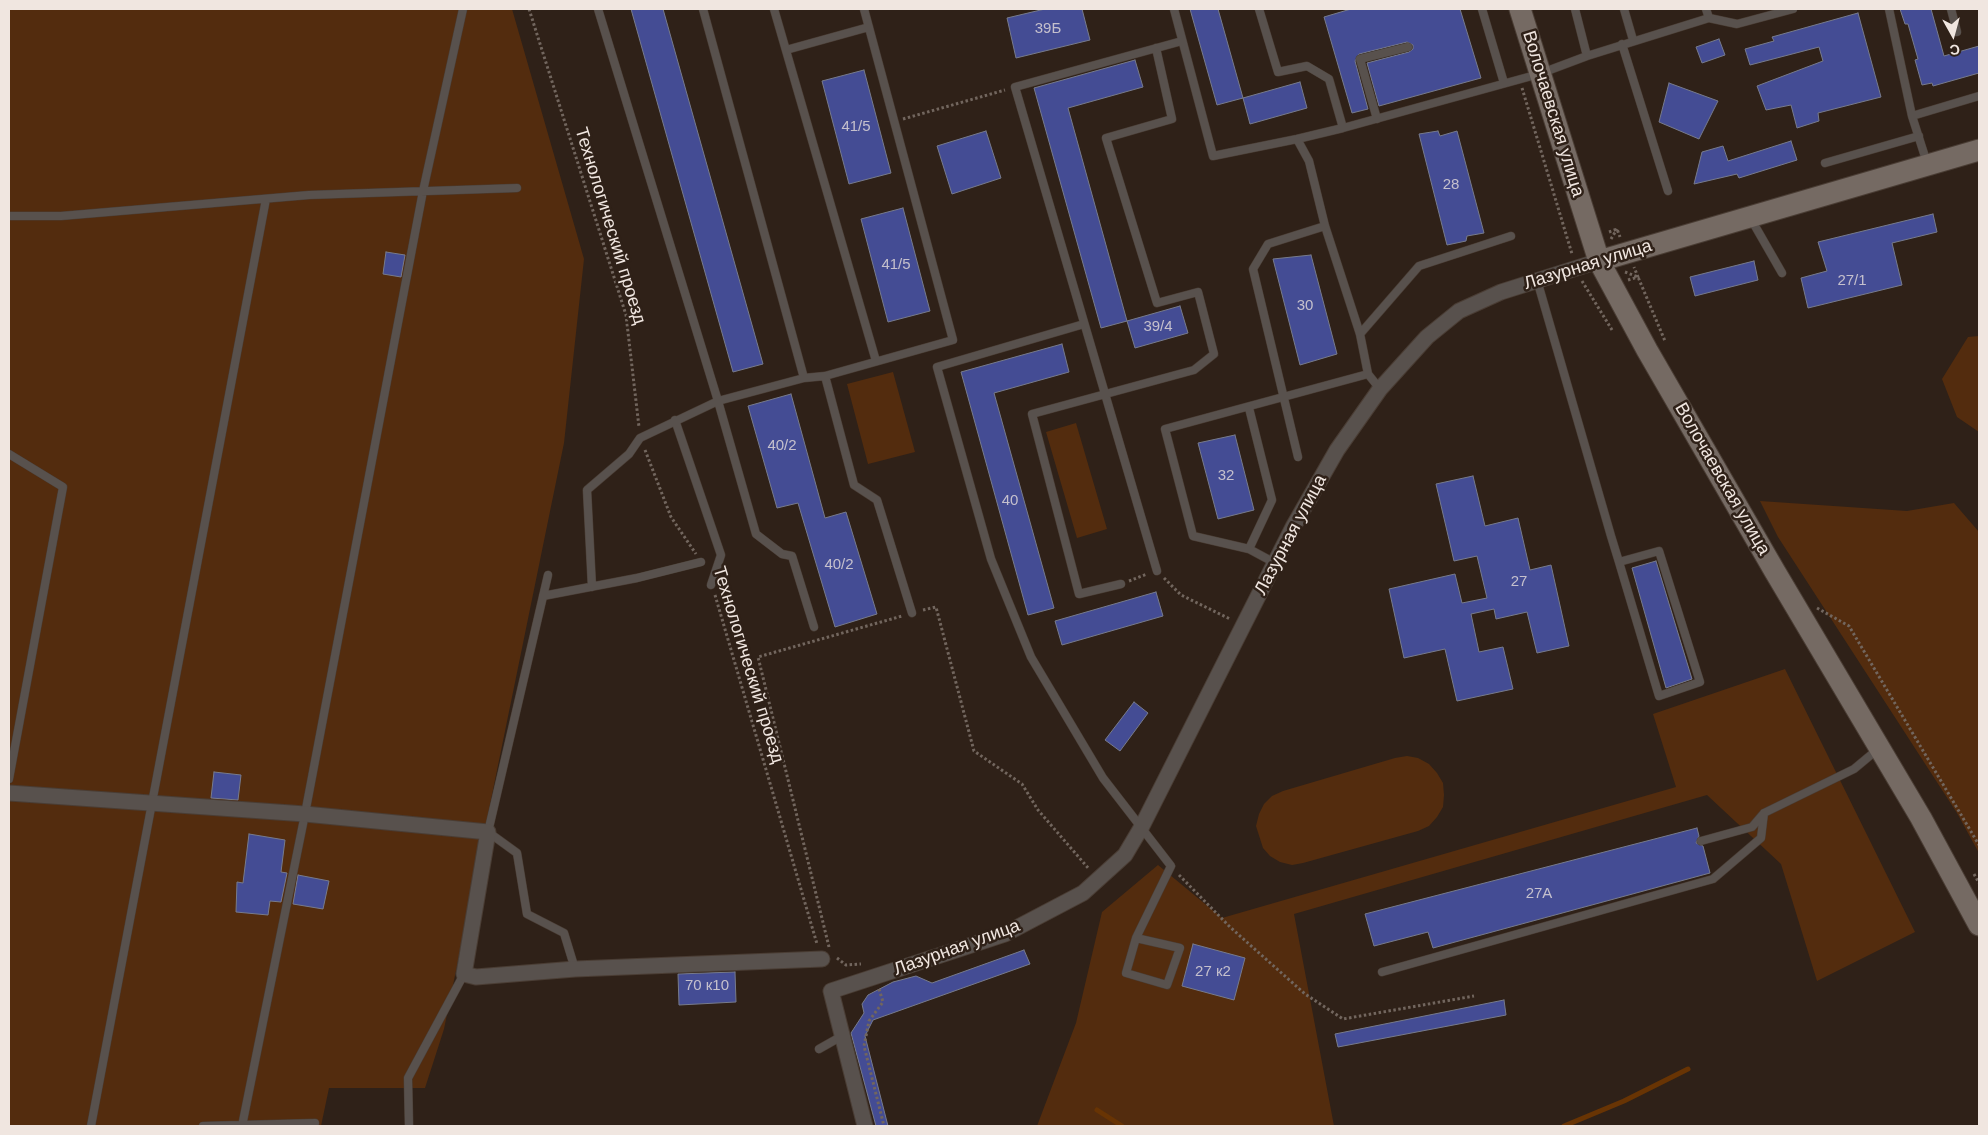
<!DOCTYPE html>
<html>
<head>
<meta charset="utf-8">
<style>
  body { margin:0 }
  #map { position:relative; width:1988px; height:1135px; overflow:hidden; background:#2f2118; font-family:Arial,sans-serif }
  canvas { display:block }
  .frame { position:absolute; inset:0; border:10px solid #f0e6e0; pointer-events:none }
  .north { position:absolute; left:1928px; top:10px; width:50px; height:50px; -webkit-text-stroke:4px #2f2118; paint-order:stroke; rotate:173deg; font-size:14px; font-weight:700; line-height:20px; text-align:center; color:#f0e6e0 }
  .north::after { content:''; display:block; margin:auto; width:18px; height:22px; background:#f0e6e0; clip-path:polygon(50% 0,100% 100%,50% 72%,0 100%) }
</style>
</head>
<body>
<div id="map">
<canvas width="1988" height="1135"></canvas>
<div class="frame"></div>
<div class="north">С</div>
</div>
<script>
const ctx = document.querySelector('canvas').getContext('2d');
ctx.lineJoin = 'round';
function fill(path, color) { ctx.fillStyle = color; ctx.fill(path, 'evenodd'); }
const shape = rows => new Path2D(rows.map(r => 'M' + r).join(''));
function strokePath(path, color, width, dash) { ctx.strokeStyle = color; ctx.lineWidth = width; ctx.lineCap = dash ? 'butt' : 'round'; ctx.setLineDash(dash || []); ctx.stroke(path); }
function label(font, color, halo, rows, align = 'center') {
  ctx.font = font + ' Arial,sans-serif'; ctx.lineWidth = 5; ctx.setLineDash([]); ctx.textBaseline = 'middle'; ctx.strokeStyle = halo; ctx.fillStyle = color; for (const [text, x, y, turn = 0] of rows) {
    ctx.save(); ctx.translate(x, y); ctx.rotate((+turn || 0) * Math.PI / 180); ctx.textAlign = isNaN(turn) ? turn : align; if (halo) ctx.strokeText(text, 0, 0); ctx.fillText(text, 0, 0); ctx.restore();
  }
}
const green = shape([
  [9,9,512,9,584,259,564,443,444,1029,425,1088,329,1088,321,1126,9,1126],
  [1979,336,1979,432,1957,417,1942,379,1968,337],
  [893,372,915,452,868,464,847,384],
  [1076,423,1107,529,1077,538,1046,432],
  [1760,501,1907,511,1954,503,1979,532,1979,853,1957,813,1778,537],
  [1785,669,1915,932,1817,981,1781,864,1707,795,1294,914,1334,1126,1037,1126,1076,1023,1102,912,1158,865,1222,918,1676,787,1653,714],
  [1407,756,1418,758,1429,764,1437,773,1443,783,1444,795,1443,807,1437,817,1429,826,1418,831,1303,863,1292,865,1280,862,1270,856,1263,848,1256,826,1259,814,1264,804,1272,796,1283,791,1395,758]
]);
const stream = shape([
  [1097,1110,1122,1126],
  [1564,1126,1624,1101,1688,1069]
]);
const building = shape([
  [631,9,663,9,763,364,733,372,631,9],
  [1045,9,1082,9,1090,40,1016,58,1007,18,1045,9],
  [1190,9,1218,9,1243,98,1217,105,1190,9],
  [1351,9,1460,9,1481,78,1379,106,1367,63,1409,52,1413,49,1413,45,1407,42,1359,54,1355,61,1368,109,1352,113,1324,17,1351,9],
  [1900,9,1931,9,1944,56,1979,46,1979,73,1933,86,1932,83,1922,85,1915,60,1918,59,1908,24,1905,24,1900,9],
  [1858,13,1881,97,1818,113,1819,121,1797,128,1791,105,1766,110,1757,86,1823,61,1819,47,1750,65,1745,49,1774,41,1772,37,1858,13],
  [1719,39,1725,55,1702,63,1696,47,1719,39],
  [1135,60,1143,87,1068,108,1127,321,1101,328,1034,88,1135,60],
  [864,70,891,173,849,184,822,81,864,70],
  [1300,82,1307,108,1250,124,1243,98,1300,82],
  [1669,83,1718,101,1699,139,1659,122,1669,83],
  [986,131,1001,178,952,194,937,146,986,131],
  [1438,131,1440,136,1457,131,1484,233,1467,236,1466,241,1447,245,1419,134,1438,131],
  [1791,141,1797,160,1739,178,1737,174,1694,184,1702,152,1723,146,1728,161,1791,141],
  [903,208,930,311,888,322,861,219,903,208],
  [1933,214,1937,232,1892,243,1902,285,1808,308,1801,278,1827,271,1818,242,1933,214],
  [386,252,405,255,401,277,383,274,386,252],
  [1311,255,1337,354,1300,365,1273,259,1311,255],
  [1754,261,1758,280,1695,296,1690,277,1754,261],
  [1180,306,1188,333,1135,348,1127,321,1180,306],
  [1062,344,1069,372,994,393,1054,608,1028,615,961,372,1062,344],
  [791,394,825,518,846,512,877,614,835,627,798,503,777,508,748,406,791,394],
  [1235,435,1254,510,1218,519,1198,443,1235,435],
  [1473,476,1485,526,1518,518,1530,570,1551,565,1569,646,1537,653,1527,612,1496,619,1494,609,1471,614,1479,652,1503,647,1513,689,1457,701,1445,649,1404,658,1389,589,1455,574,1462,603,1487,598,1477,556,1454,561,1436,484,1473,476],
  [1656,561,1692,679,1666,688,1632,568,1656,561],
  [1156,592,1163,616,1062,645,1055,621,1156,592],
  [1134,702,1148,713,1120,751,1105,740,1134,702],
  [214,772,241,775,238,800,211,798,214,772],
  [1697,828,1699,836,1696,843,1703,846,1710,873,1433,948,1428,932,1374,946,1365,914,1697,828],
  [249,834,285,840,281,872,287,873,281,902,270,901,268,915,236,912,237,882,243,883,249,834],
  [298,875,329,881,323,909,293,904,298,875],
  [1193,944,1245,958,1234,1000,1182,986,1193,944],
  [1024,950,1030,964,873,1020,865,1036,888,1126,876,1126,851,1033,864,1013,862,1004,868,995,893,982,916,976,932,983,1024,950],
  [735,972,736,1002,679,1005,678,974,735,972],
  [1504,1000,1506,1015,1338,1047,1335,1034,1504,1000]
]);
const path = shape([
  [529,9,626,315,639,427],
  [1522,88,1572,254],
  [903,119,1005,90],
  [1609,232,1617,229,1620,237],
  [1611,239,1617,229],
  [1625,272,1638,277,1665,341],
  [1628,280,1638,277,1634,267],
  [1582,281,1612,330],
  [645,450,671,517,696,554],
  [1164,578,1181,595,1230,619],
  [1129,581,1147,574],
  [715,595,817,944],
  [1817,608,1849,626,1979,845],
  [923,610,936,607,974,751,1022,784,1038,810,1089,869],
  [1974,874,1979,883],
  [1179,875,1230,927,1305,994,1343,1019,1474,996],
  [829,947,758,657,902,616],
  [837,958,846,965,861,964],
  [879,989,883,1002,869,1021,864,1046,884,1126]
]);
const lane = shape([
  [598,9,718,401,756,534,782,554,792,556,814,627],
  [703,9,804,378],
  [774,9,876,361],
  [1174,9,1213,156,1297,139,1343,128,1539,74,1587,56,1575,9],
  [1259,9,1278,72,1307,66,1329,79,1343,128],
  [1482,9,1504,83],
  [1624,9,1633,40],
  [1889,9,1912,116,1927,163],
  [1951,9,1957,32],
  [1709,18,1737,24,1793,9],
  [1622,44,1668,191],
  [786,50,869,27],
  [1587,56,1709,18,1706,9],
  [1912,116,1979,96],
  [1377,119,1360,59,1408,47],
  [1297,139,1309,161,1325,226,1360,334,1368,374,1380,389],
  [1825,163,1919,136],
  [9,216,61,216,309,195,517,188],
  [1751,219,1782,273],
  [1537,280,1611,536,1619,562,1659,696,1700,682,1659,551,1619,562],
  [1084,324,937,367,991,559,1031,657,1103,778,1171,866,1136,938,1126,973,1167,985,1180,948,1136,938],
  [1360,334,1419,266,1511,236],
  [825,376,854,485,877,500,912,613],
  [675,420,721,555,711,585],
  [9,454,63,487,9,779],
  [1298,457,1253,269,1268,244,1325,226],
  [1249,549,1272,500,1249,408],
  [1275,563,1249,549,1193,536,1165,429,1368,374],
  [1157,571,1015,87,1182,41],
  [548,575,488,832,517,853,527,914,564,933,575,969],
  [1121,584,1079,594,1032,414,1194,370,1214,354,1198,292,1157,303,1106,138,1172,119,1156,48],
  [592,587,587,490,629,454,640,438,718,401,804,378,825,376,953,340,864,9],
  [543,596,637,578,701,562],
  [1701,841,1752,827,1764,813,1854,769,1878,749],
  [1382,972,1713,879,1761,838,1764,813],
  [819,1049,842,1036],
  [91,1126,266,199],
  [203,1126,315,1123,314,1126],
  [242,1126,305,814,423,191,463,9],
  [409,1126,408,1078,464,974]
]);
const street = shape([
  [9,793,305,814,488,832,464,974,476,977,575,969,822,959],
  [865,1126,831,991,1005,934,1083,893,1125,855,1141,828,1293,527,1337,450,1380,389,1427,337,1459,311,1501,292,1599,261]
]);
const secondary = shape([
  [1520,9,1599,261,1647,350,1774,570,1921,818,1979,925],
  [1599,261,1979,150]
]);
const numberNames = [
  ["39Б",1048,29],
  ["41/5",856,127],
  ["28",1451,185],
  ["41/5",896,265],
  ["27/1",1852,281],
  ["30",1305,306],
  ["39/4",1158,327],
  ["40/2",782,446],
  ["32",1226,476],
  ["40",1010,501],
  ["40/2",839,565],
  ["27",1519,582],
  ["27А",1539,894],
  ["27 к2",1213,972],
  ["70 к10",707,986]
];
const streetNames = [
  ["Волочаевская улица",1553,114,73],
  ["Технологический проезд",610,226,73],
  ["Лазурная улица",1588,265,-17],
  ["Волочаевская улица",1722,479,60],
  ["Лазурная улица",1291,535,-62],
  ["Технологический проезд",748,665,73],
  ["Лазурная улица",957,948,-20]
];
fill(green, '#532c0e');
strokePath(stream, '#683404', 5);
fill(building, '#444c94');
strokePath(building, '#777b8c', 1);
strokePath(lane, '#4a3d34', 9);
strokePath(street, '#4a3d34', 17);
strokePath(secondary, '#4a3d34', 23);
strokePath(path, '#72665e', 3, [2.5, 2.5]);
strokePath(lane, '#58514d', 8);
strokePath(street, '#58514d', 15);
strokePath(secondary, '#756a63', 21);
label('15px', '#c5c0cd', null, numberNames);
label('18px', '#f0e6e0', '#2f2118', streetNames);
</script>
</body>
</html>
